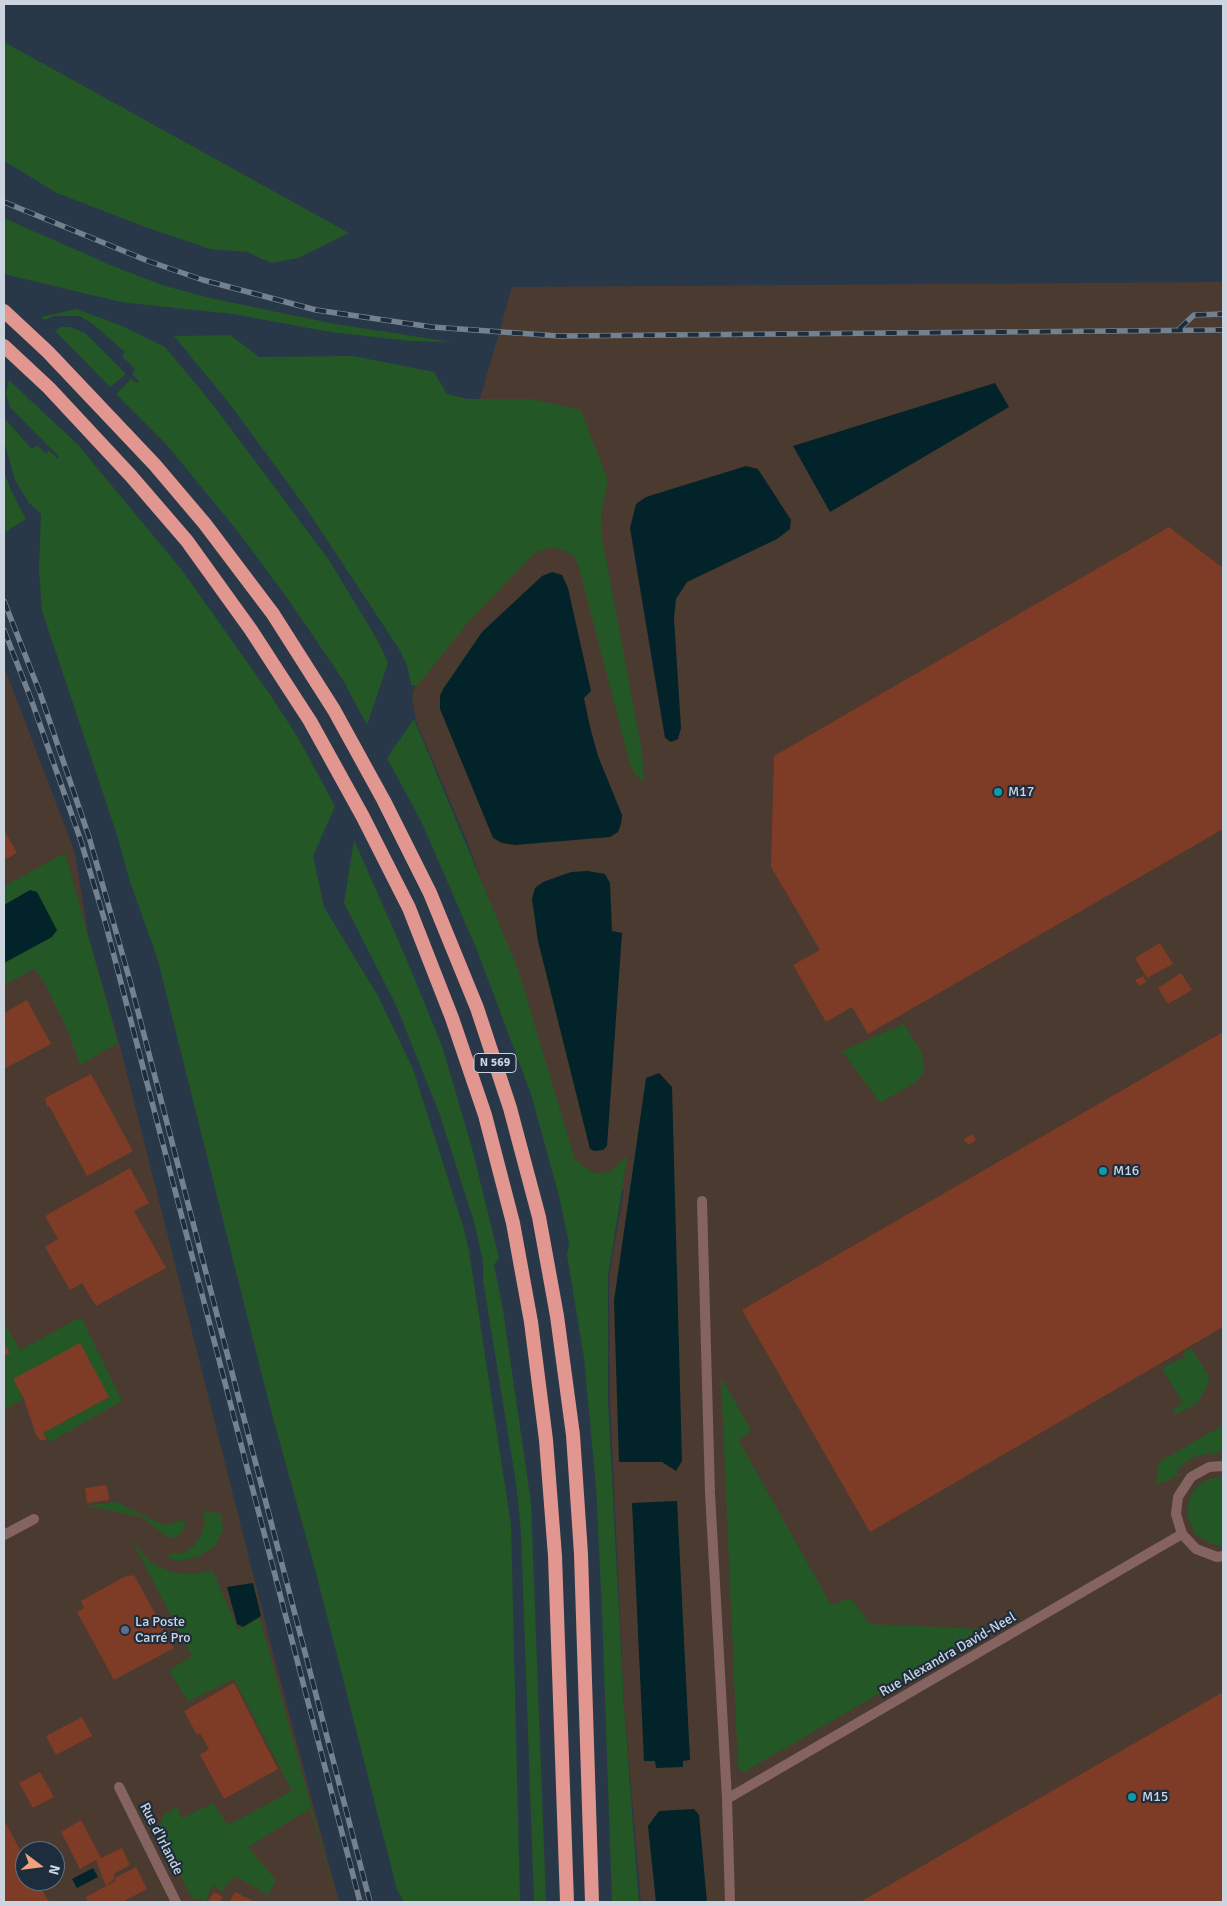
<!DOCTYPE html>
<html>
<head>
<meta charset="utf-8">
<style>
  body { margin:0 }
  #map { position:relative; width:1227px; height:1906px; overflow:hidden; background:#283848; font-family:Signika,sans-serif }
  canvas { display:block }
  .frame { position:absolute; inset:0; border:5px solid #ccd5df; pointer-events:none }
  .north { position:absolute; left:15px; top:1841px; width:50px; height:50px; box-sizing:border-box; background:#1e2d3d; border:1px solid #64707e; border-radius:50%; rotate:105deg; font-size:14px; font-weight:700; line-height:20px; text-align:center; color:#ccd5df }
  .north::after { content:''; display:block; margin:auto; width:18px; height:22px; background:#f1a17c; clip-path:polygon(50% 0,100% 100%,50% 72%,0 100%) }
</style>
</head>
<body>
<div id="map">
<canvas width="1227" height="1906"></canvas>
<div class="frame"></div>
<div class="north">N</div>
</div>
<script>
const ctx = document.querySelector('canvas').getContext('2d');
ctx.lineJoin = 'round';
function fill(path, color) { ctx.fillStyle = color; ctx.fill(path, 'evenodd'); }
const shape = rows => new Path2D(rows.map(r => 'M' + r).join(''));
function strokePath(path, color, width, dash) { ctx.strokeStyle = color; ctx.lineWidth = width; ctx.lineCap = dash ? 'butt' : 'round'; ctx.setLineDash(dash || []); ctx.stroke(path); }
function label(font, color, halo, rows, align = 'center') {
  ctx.font = font + ' Signika,sans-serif'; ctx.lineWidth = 4.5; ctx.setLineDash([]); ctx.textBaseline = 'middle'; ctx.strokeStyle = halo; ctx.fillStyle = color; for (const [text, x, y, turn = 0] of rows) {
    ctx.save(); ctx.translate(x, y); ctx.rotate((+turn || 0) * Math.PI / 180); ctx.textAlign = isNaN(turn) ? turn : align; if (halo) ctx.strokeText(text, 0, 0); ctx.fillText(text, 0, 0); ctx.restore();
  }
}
const industrial = shape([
  [1223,282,1223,1902,641,1902,624,1707,610,1401,609,1277,624,1190,572,1189,515,971,467,841,416,721,412,696,415,686,413,634,512,287],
  [4,666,75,853,88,935,120,1046,274,1657,339,1902,4,1902],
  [25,1851,55,1851,55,1881,25,1881]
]);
const green = shape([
  [4,42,349,233,298,258,271,263,247,252,210,249,148,228,57,193,4,161],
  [4,218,115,267,165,286,210,298,335,324,452,342,410,341,330,332,233,314,121,302,4,274],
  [76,309,120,325,165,347,210,401,329,560,378,641,388,663,367,725,343,680,288,599,239,533,167,445,116,394,131,379,136,383,139,381,132,374,135,369,122,356,125,352,93,324,80,316,54,316,45,320,41,317],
  [61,327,70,327,85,333,126,374,110,387,55,331],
  [230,335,259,357,353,356,434,372,447,394,468,399,532,399,581,410,608,481,601,513,602,537,642,752,644,782,635,775,630,764,578,564,574,557,566,551,552,547,535,553,470,620,418,685,411,685,407,665,399,649,304,505,229,403,174,336],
  [9,380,78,445,181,569,267,690,297,736,335,806,313,856,324,907,378,996,413,1069,463,1226,469,1251,511,1525,520,1902,404,1902,397,1890,315,1569,270,1407,157,957,130,882,117,835,42,611,39,570,41,514,29,503,15,480,4,441,4,418,32,449,37,445,46,454,49,450,58,459,59,457,10,407,6,394],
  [4,470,10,488,26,519,4,533],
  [414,719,518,969,575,1160,592,1172,602,1174,614,1169,625,1157,627,1158,608,1276,608,1400,624,1707,639,1902,612,1902,602,1611,596,1487,584,1358,567,1255,569,1244,559,1196,531,1094,477,950,422,823,387,758],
  [354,840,406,958,442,1046,472,1148,499,1258,494,1265,503,1310,531,1503,546,1902,534,1902,521,1532,516,1483,483,1280,483,1261,474,1222,440,1115,396,1005,344,903],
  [65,853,118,1043,80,1065,68,1031,43,980,34,969,4,985,4,886],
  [904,1024,922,1053,924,1072,916,1082,880,1103,842,1051],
  [81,1317,122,1401,50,1442,43,1433,109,1397,14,1380,23,1399,4,1410,4,1356,10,1353,4,1343,4,1323,20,1350],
  [1191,1348,1208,1374,1209,1381,1198,1403,1175,1415,1173,1409,1183,1403,1162,1368,1185,1357,1184,1352],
  [721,1377,751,1430,739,1441,831,1605,851,1598,870,1624,983,1629,920,1670,744,1772,738,1768],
  [1223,1425,1223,1448,1213,1456,1212,1452,1190,1459,1176,1471,1178,1475,1166,1481,1156,1484,1159,1462],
  [1223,1477,1223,1545,1221,1546,1212,1544,1195,1534,1187,1515,1188,1504,1192,1493,1200,1484,1209,1479],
  [116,1502,163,1525,184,1520,185,1527,176,1538,168,1538,142,1517,86,1506],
  [203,1511,221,1514,223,1529,215,1546,198,1557,179,1561,167,1557,170,1554,182,1554,194,1546,201,1535,205,1522],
  [131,1539,150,1562,171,1572,190,1574,213,1571,238,1630,260,1618,337,1902,310,1809,248,1847,276,1880,268,1895,235,1876,222,1891,213,1885,205,1901,192,1898,155,1828,161,1824,163,1815,177,1807,182,1818,213,1803,228,1825,292,1791,234,1679,188,1701,169,1670,192,1656]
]);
const water = shape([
  [995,383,1009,407,830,512,793,446],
  [746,466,758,469,791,520,790,529,777,539,687,582,676,599,674,618,681,728,678,739,671,742,665,738,630,528,636,504,646,497],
  [552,572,562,575,568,588,591,691,584,698,590,727,598,756,622,815,621,824,618,832,610,837,515,845,502,843,493,838,440,709,440,696,443,689,482,632,542,576],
  [588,871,605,874,610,883,612,931,622,933,607,1146,603,1150,595,1151,590,1149,538,941,532,899,535,888,543,882,571,872],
  [30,890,37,892,57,930,52,937,4,963,4,905],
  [659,1073,672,1087,682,1461,676,1471,662,1462,619,1462,614,1301,646,1078],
  [677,1501,690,1760,683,1761,683,1767,656,1768,655,1761,644,1761,632,1503],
  [253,1583,261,1616,243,1627,237,1624,227,1587],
  [694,1809,699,1815,707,1902,656,1902,648,1826,659,1811],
  [93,1868,98,1877,77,1888,72,1879]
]);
const building = shape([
  [1169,527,1223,568,1223,829,868,1034,852,1007,826,1022,793,965,820,950,771,867,774,756],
  [4,830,17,853,4,860],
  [1160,943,1173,964,1147,978,1135,958],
  [1181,973,1192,990,1168,1004,1158,988],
  [1143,976,1146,982,1139,986,1135,980],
  [27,1000,51,1044,4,1069,4,1013],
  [1223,1032,1223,1327,870,1532,742,1310],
  [91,1074,133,1151,87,1176,53,1113,49,1106,47,1107,45,1098],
  [972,1134,976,1140,968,1145,964,1139],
  [130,1168,149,1203,134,1211,166,1268,96,1306,82,1283,70,1290,45,1247,58,1239,45,1216],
  [4,1343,10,1353,4,1356],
  [80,1343,109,1397,43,1433,47,1440,40,1440,36,1435,24,1399,13,1379],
  [107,1485,109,1500,87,1503,85,1488],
  [134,1575,174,1648,114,1680,77,1612,84,1608,81,1601,124,1577],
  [234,1683,278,1769,224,1799,200,1755,209,1749,200,1733,197,1735,184,1711],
  [1223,1692,1223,1902,860,1902],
  [82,1717,92,1736,56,1755,46,1736],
  [40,1772,54,1797,33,1808,19,1783],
  [4,1820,25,1859,25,1881,37,1881,49,1902,4,1902],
  [81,1820,101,1858,122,1848,130,1865,114,1874,115,1878,106,1886,116,1881,115,1878,136,1867,147,1889,122,1902,88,1902,86,1897,106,1886,96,1860,80,1869,61,1832],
  [214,1892,223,1897,220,1902,208,1902],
  [235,1892,255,1902,229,1902]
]);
const minor = shape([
  [702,1201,710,1493,727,1799,730,1902],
  [1223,1466,1209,1467,1191,1477,1178,1497,1176,1514,1182,1534,1196,1549,1217,1557,1223,1556],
  [4,1535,34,1519],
  [119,1787,176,1902],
  [727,1799,1182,1534]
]);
const trunk = shape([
  [4,311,48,352,155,465,205,524,273,614,334,710,384,801,430,893,477,1008,510,1108,539,1217,557,1316,573,1435,581,1554,592,1902],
  [4,346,49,388,131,476,187,541,251,630,310,721,363,817,409,908,452,1018,485,1115,513,1223,531,1322,546,1440,555,1556,567,1902]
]);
const rail = shape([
  [4,202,148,261,203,280,316,310,432,327,559,336,1223,330],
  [1179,329,1194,315,1223,314],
  [4,601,40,693,89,837,130,981,370,1902],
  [4,630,31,699,80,838,106,925,360,1902]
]);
const markers = [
  [998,792,5,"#0f9aa8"],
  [1103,1171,5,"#0f9aa8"],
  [125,1630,5,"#5c6f8a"],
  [1132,1797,5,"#0f9aa8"]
];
const shields = [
  [495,1063,42]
];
const shieldNames = [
  ["N 569",495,1063]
];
const poiNames = [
  ["M17",1008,792],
  ["M16",1113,1171],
  ["La Poste",135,1622],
  ["Carré Pro",135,1638],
  ["M15",1142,1797]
];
const streetNames = [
  ["Rue Alexandra David-Neel",948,1655,-30],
  ["Rue d'Irlande",161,1839,63]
];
fill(industrial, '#4b3a2f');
fill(green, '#245726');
fill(water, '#022329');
fill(building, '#7e3b26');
strokePath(minor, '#856360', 10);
strokePath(trunk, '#e19690', 14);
strokePath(rail, '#74818e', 5.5);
strokePath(rail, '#1e2d3d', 4, [11]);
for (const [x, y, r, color] of markers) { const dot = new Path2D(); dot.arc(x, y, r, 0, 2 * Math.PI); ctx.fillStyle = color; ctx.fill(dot); strokePath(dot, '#1e2d3d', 2); }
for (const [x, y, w] of shields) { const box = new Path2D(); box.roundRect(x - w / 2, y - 9.5, w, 19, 4); ctx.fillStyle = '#1e2d3d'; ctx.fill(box); strokePath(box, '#ccd5df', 1); }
label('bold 12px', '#ccd5df', null, shieldNames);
label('14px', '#ccd5df', '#1e2d3d', poiNames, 'left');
label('14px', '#ccd5df', '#1e2d3d', streetNames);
</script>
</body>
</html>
